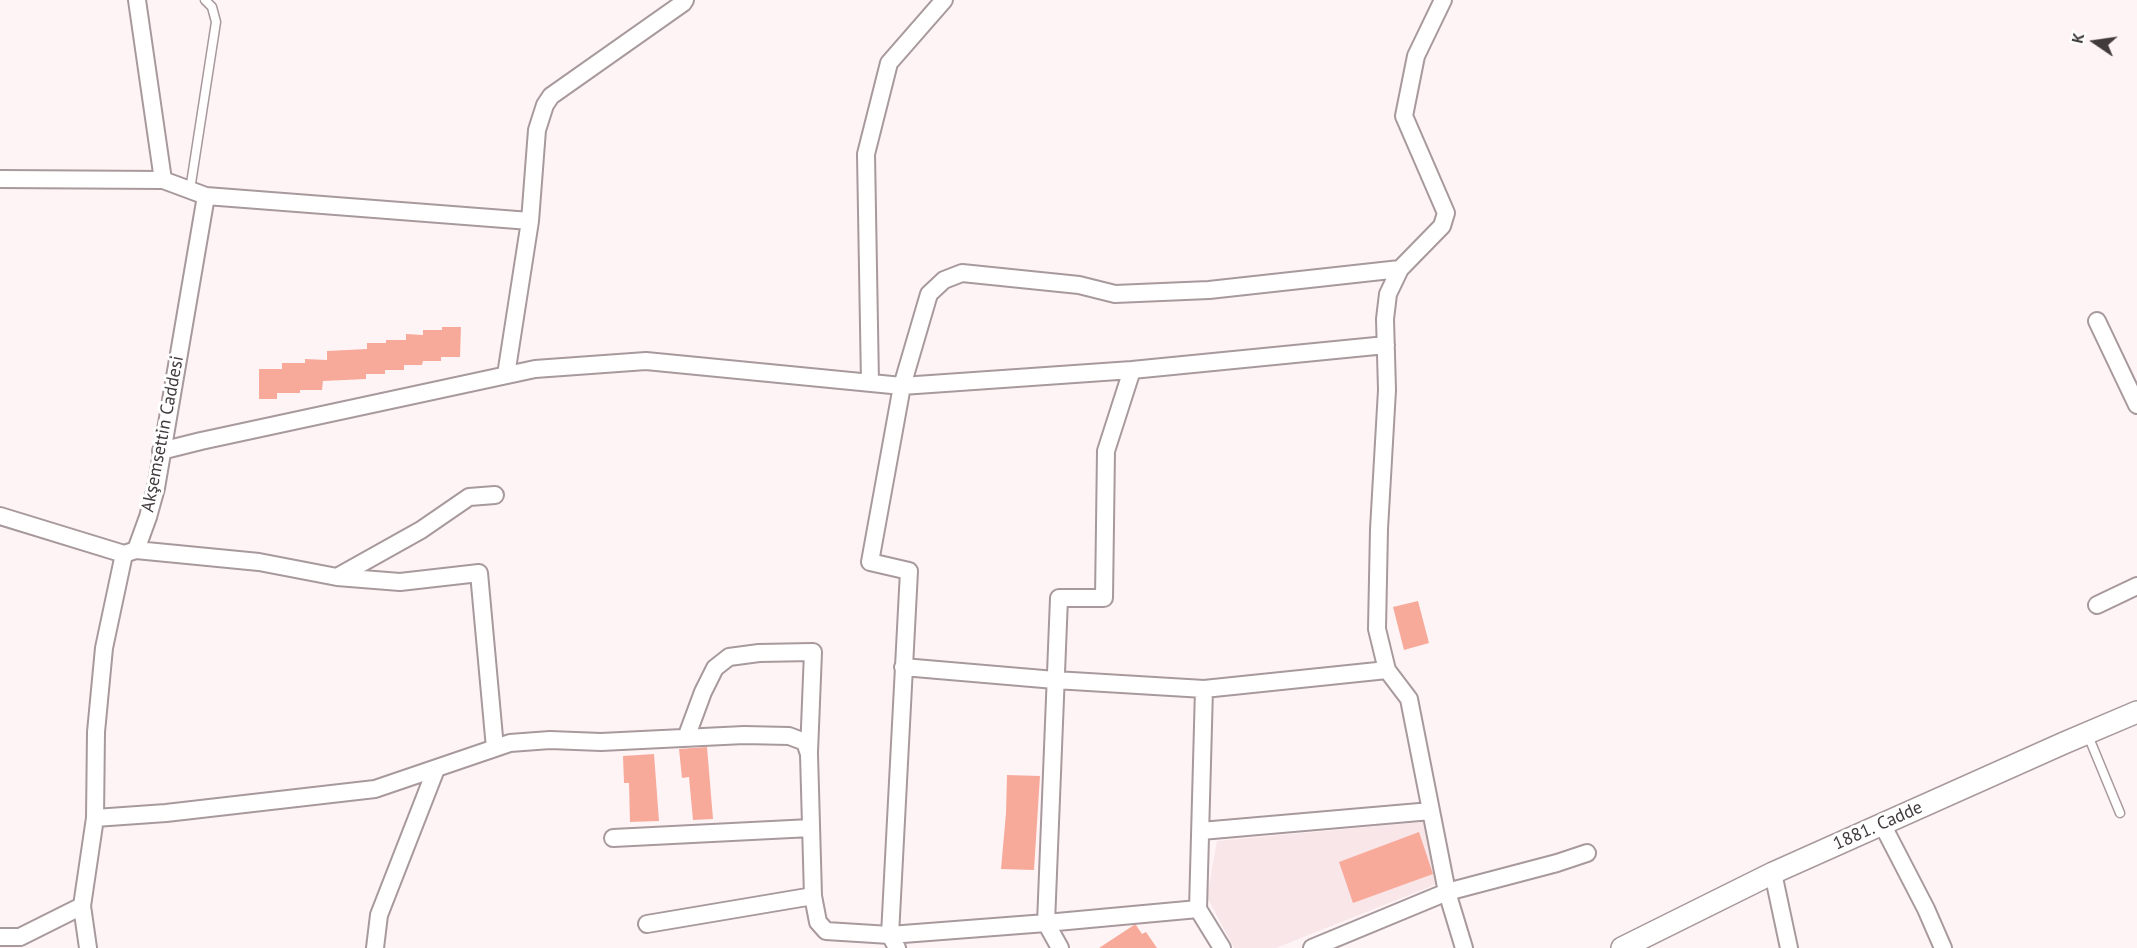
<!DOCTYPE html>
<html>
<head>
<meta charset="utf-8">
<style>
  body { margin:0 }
  #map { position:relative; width:2137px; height:948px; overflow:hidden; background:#fef4f6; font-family:"PT Sans",sans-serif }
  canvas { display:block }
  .north { position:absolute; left:2065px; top:12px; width:60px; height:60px; -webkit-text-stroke:4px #fff; paint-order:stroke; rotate:283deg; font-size:16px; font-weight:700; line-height:24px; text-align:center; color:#413b3c }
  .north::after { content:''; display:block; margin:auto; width:21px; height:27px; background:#413b3c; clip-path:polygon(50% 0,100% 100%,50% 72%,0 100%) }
</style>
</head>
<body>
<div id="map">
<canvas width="2137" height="948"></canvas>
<div class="north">K</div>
</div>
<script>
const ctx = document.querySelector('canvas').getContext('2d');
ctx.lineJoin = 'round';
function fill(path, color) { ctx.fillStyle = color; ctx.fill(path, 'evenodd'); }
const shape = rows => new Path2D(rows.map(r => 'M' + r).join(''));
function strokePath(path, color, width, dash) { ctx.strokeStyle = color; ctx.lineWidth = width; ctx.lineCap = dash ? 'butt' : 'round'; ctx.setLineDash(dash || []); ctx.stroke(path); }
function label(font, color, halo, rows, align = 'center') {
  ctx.font = font + ' "PT Sans",sans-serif'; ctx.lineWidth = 6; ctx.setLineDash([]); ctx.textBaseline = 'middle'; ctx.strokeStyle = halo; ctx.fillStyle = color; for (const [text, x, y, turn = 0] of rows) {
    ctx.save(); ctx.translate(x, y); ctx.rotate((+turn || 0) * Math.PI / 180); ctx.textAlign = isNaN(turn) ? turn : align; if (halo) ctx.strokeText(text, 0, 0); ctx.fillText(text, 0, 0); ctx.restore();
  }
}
const built = shape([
  [1423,822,1439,883,1276,948,1234,948,1207,897,1217,841]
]);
const building = shape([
  [442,327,461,327,460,357,441,357,441,361,423,361,422,365,404,365,404,370,385,370,385,374,366,374,366,379,323,381,322,390,300,390,300,393,277,393,277,399,259,399,259,369,282,369,282,363,305,363,305,359,327,360,327,351,367,349,367,343,386,343,386,340,406,340,406,334,423,335,423,330,442,330],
  [1418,601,1429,643,1404,650,1393,607],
  [707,747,713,819,693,820,689,777,682,778,679,749],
  [654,754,659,821,630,822,629,783,624,783,623,756],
  [1007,775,1040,776,1034,870,1001,869,1006,813],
  [1419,832,1433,874,1353,903,1339,862],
  [1134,925,1136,925,1142,934,1146,932,1157,948,1099,948]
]);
const service = shape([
  [190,190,216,22,212,7,205,0],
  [2087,733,2120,813]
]);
const minor = shape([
  [137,0,163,180],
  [1443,0,1416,56,1404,116,1446,213,1442,226,1400,269,1388,294,1385,319,1387,390,1379,529,1377,629,1387,670,1409,699,1447,892,1464,948],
  [0,179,163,180,206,196,530,221],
  [2097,321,2137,405],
  [506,375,530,221,537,130,545,105,551,96,683,3,685,0],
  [870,383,866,154,889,63,944,0],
  [161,451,201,441,535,369,646,361,902,386,1132,370,1386,345],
  [0,516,124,554],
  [136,550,259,562,337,577,400,582,479,573,495,748],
  [337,577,421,530,469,497,495,495],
  [2097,605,2137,586],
  [903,667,1055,680,1204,689,1387,670],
  [1204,689,1198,909,1222,948],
  [686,738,703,692,715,668,729,657,759,653,813,652,809,752],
  [95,818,166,813,375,789,510,743,550,740,601,742,744,735,789,736,805,742,809,754,813,896,818,922,826,931,890,935,1046,923,1198,909],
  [1882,824,1926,909,1943,948],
  [1201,831,1431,811],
  [613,838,811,828],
  [1773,873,1789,948],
  [647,924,813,896],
  [0,937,20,937,82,906],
  [88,948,82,906,95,818,96,732,104,648,124,554,136,550,148,517,156,488,206,196],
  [375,948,379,915,436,769],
  [897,948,890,935,909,571,870,562,902,386,929,294,944,280,962,273,1079,285,1115,294,1209,290,1400,269],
  [1060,948,1046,923,1059,598,1104,598,1106,451,1132,370],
  [1312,948,1447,892,1557,863,1587,853]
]);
const tertiary = shape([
  [1622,948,1773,873,2064,743,2137,712]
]);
const streetNames = [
  ["Akşemsettin Caddesi",163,434,-79],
  ["1881. Cadde",1878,826,-24]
];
fill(built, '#f9e6e8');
fill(building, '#f8aa9a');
strokePath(service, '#a8999c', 11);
strokePath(minor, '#a8999c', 20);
strokePath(tertiary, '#a8999c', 24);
strokePath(service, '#fff', 8);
strokePath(minor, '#fff', 16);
strokePath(tertiary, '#fff', 21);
label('18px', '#413b3c', '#fff', streetNames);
</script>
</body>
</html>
